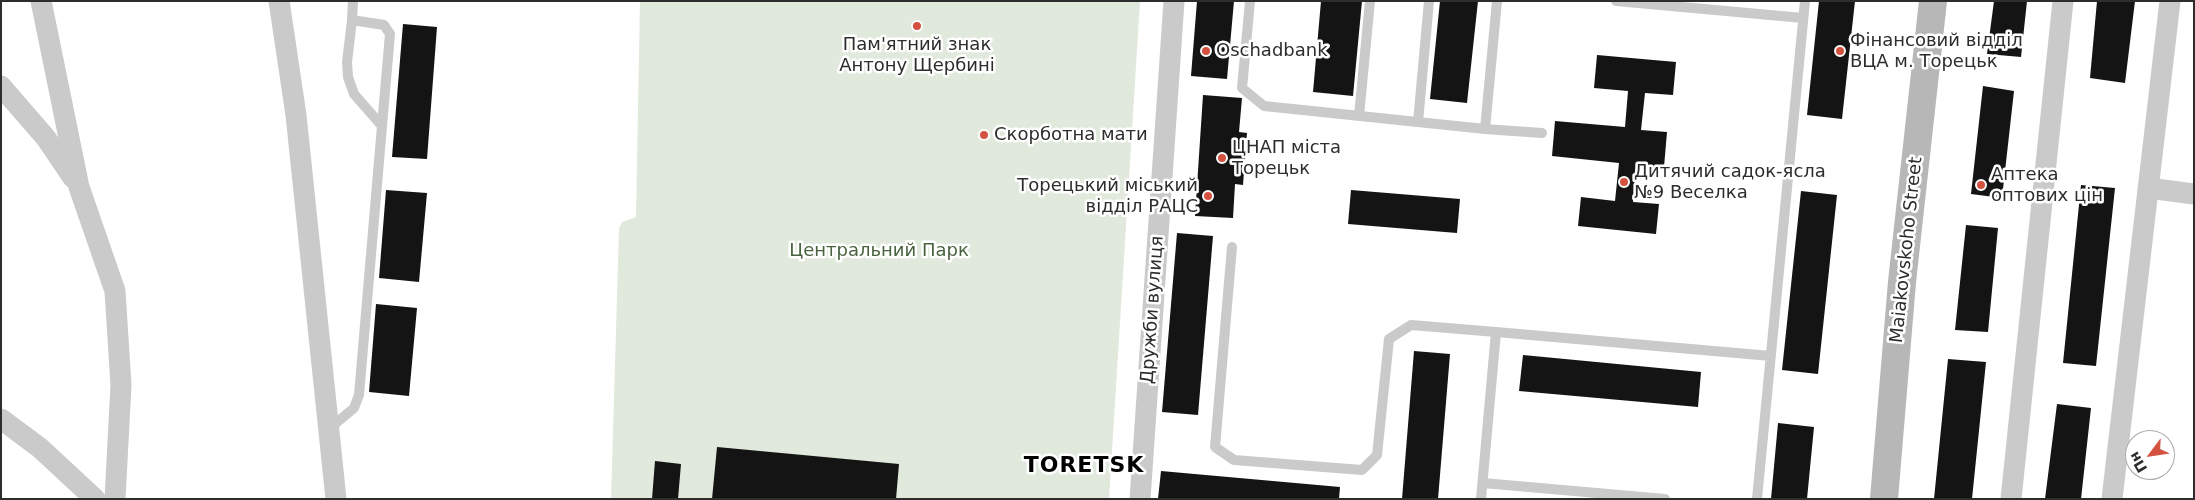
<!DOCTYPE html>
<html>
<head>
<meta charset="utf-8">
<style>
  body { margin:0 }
  #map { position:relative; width:2195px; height:500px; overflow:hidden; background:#fff; font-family:"DejaVu Sans",sans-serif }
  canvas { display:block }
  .frame { position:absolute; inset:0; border:2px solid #2d2d2d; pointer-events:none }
  .north { position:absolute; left:2125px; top:430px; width:50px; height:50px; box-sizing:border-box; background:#fff; border:1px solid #ababab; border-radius:50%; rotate:239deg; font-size:14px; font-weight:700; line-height:20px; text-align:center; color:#2d2d2d }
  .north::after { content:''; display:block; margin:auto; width:18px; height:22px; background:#d35240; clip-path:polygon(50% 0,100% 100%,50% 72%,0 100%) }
</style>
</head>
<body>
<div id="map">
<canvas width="2195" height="500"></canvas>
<div class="frame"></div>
<div class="north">Пн</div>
</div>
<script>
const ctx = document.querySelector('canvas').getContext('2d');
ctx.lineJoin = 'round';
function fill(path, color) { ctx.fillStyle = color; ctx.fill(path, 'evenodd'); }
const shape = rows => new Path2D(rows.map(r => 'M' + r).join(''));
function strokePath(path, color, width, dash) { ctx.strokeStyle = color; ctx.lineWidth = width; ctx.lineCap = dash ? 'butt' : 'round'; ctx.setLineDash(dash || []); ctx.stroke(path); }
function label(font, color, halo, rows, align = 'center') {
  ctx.font = font + ' "DejaVu Sans",sans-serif'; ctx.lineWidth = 5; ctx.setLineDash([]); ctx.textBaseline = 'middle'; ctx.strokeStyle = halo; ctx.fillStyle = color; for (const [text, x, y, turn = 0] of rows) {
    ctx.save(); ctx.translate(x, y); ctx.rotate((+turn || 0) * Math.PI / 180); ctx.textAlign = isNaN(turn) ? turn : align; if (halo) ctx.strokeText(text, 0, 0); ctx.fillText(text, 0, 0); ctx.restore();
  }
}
const green = shape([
  [640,1,1140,1,1109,499,611,499,619,229,622,222,636,217]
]);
const building = shape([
  [1197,1,1234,1,1227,79,1191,76],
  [1321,1,1362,1,1353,96,1313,92],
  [1440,1,1478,1,1467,103,1430,99],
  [1819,1,1855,1,1842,119,1807,115],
  [1994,1,2027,1,2021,57,1987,54],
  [2097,1,2135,1,2125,83,2090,78],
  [403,24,437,27,427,159,392,157],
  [1597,55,1676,62,1673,95,1645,93,1641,130,1667,132,1664,167,1636,165,1633,202,1659,204,1656,234,1578,226,1581,197,1615,201,1619,163,1552,156,1555,121,1625,127,1628,91,1594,88],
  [1983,86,2014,91,2002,198,1971,194],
  [1203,95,1242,98,1239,132,1247,133,1243,185,1235,184,1233,218,1195,216],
  [2081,185,2115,188,2096,366,2063,363],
  [386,190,427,193,419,282,379,278],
  [1351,190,1460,199,1457,233,1348,224],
  [1801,191,1837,195,1818,374,1782,370],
  [1966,225,1998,228,1988,332,1955,330],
  [1177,233,1213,236,1198,415,1162,412],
  [376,304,417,308,409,396,369,392],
  [1414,351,1450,354,1438,499,1402,499],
  [1523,355,1701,372,1698,407,1519,391],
  [1948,359,1986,362,1972,499,1934,499],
  [2057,404,2091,408,2081,499,2045,499],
  [1778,423,1814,427,1807,499,1771,499],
  [717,447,899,464,896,499,712,499],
  [655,461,681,464,678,499,652,499],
  [1161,471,1340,487,1339,499,1158,499]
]);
const lane = shape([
  [1250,1,1242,88,1264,106,1485,129],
  [1497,1,1485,129,1542,133],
  [1616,1,1803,18],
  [352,20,353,1],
  [1359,116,1370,1],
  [1418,122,1429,1],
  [1232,247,1215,447,1234,460,1362,470,1377,455,1389,339,1411,325,1496,332],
  [329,429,354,408,359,395,382,126,390,34,384,25,352,20,347,62,348,77,354,94,382,126],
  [1483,483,1665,499],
  [1481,499,1496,332,1771,356],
  [1757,499,1805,1]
]);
const street = shape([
  [41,1,79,187,115,291,121,385,115,499],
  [279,1,296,115,336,499],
  [1,86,46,138,73,178],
  [2148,188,2194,194],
  [1,419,40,448,95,499],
  [1140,499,1174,1],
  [2011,499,2063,1],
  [2112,499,2170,1]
]);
const secondary = shape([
  [1884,499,1902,282,1933,1]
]);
const markers = [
  [917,26,5,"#d35240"],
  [1206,51,5,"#d35240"],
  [1840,51,5,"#d35240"],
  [984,135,5,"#d35240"],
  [1222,158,5,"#d35240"],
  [1624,182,5,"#d35240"],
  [1981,185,5,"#d35240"],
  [1208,196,5,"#d35240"]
];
const poiNames = [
  ["Фінансовий відділ",1850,41],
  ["ВЦА м. Торецьк",1850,62],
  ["Пам'ятний знак",917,45,"center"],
  ["Антону Щербині",917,66,"center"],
  ["Oschadbank",1216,51],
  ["Скорботна мати",994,135],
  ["ЦНАП міста",1232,148],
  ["Торецьк",1232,169],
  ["Дитячий садок-ясла",1634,172],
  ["№9 Веселка",1634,193],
  ["Аптека",1991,175],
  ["оптових цін",1991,196],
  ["Торецький міський",1198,186,"right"],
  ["відділ РАЦС",1198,207,"right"]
];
const streetNames = [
  ["Maiakovskoho Street",1907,250,-84],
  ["Дружби вулиця",1153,310,-86]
];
const parkNames = [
  ["Центральний Парк",879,251]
];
const districtNames = [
  ["TORETSK",1084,466]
];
fill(green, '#e0e9db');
fill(building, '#141414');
strokePath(lane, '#cacaca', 10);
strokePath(street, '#cacaca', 21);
strokePath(secondary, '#b7b7b7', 28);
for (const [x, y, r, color] of markers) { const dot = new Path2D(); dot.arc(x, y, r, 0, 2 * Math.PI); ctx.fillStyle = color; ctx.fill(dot); strokePath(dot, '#fff', 2); }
label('18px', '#2d2d2d', '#fff', poiNames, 'left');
label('18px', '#2d2d2d', '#fff', streetNames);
label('18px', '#49633f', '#fff', parkNames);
ctx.letterSpacing = '1px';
label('bold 22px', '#000', '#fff', districtNames);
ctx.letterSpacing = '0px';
</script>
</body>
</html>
